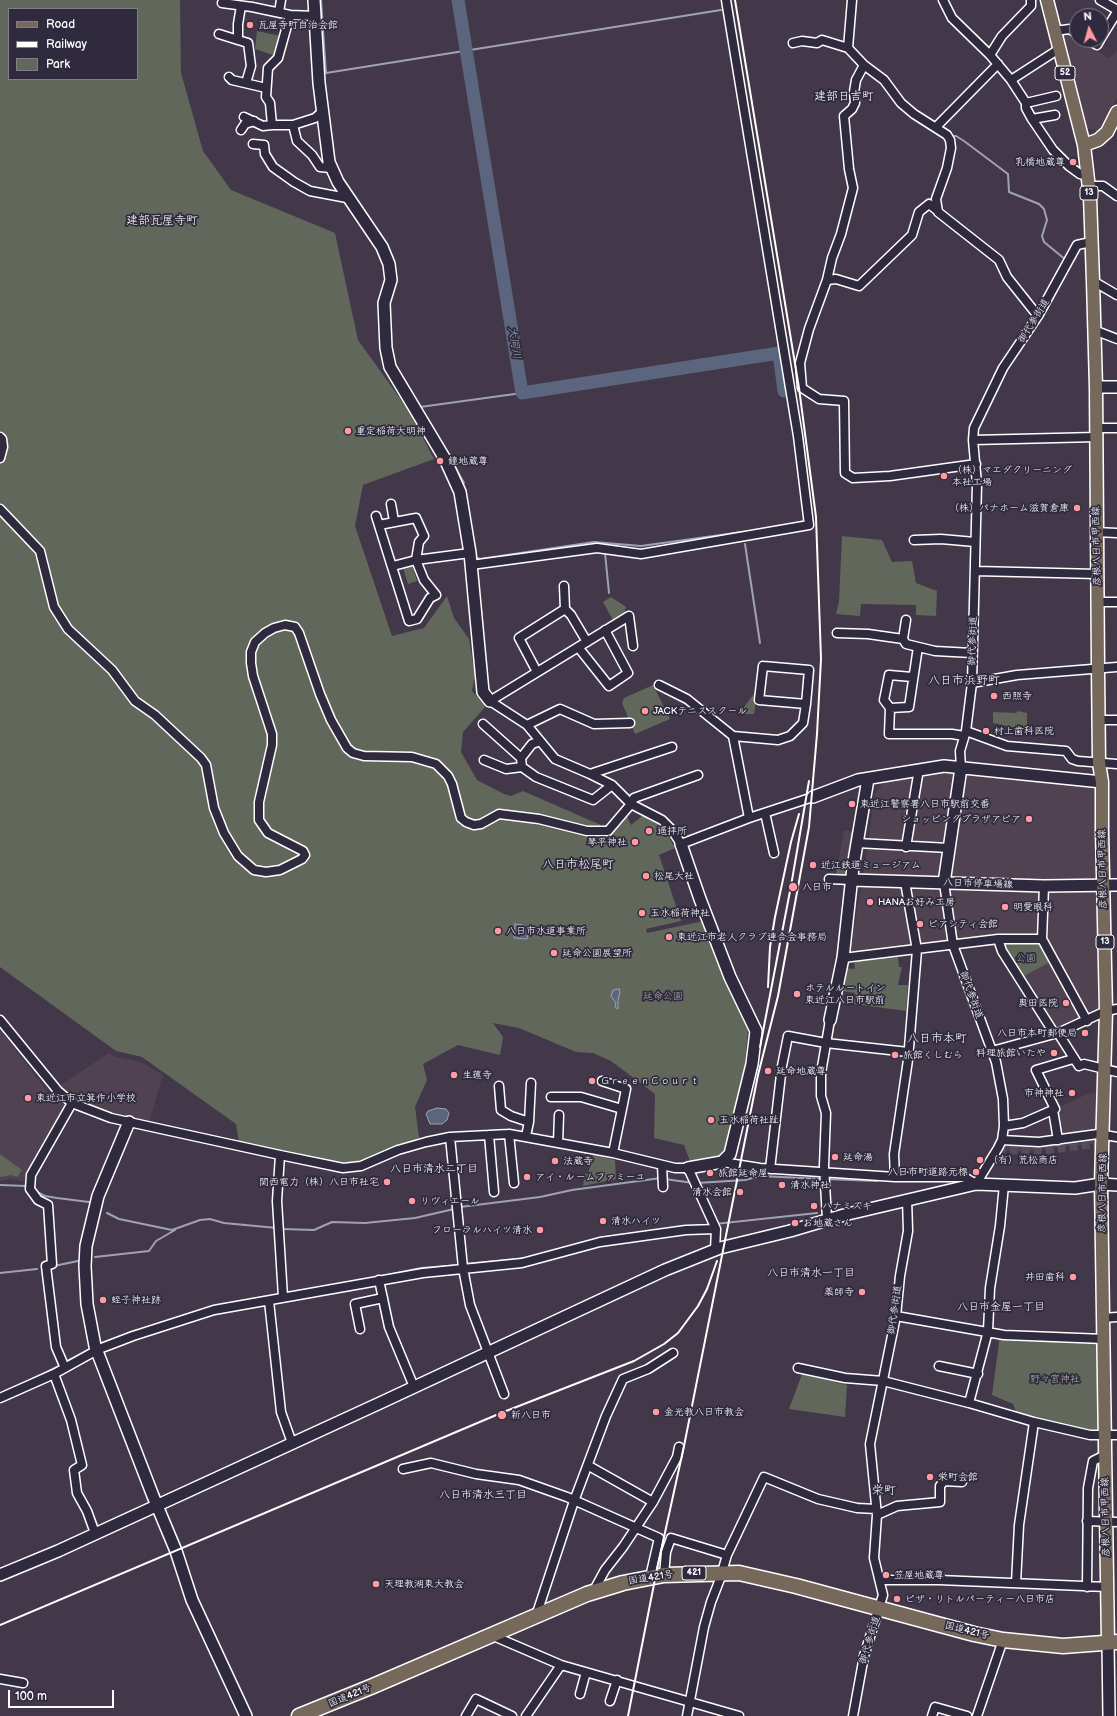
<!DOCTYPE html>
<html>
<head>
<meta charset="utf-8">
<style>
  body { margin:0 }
  #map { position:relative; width:1117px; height:1716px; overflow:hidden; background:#433849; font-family:"Balsamiq Sans",sans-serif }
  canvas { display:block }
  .legend { position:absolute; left:8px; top:8px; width:130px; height:72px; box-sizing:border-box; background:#2f2a3d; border:1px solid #827f8b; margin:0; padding:5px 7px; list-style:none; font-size:12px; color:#fff }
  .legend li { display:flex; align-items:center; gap:8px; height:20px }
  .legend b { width:20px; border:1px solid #827f8b }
  .north { position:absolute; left:1069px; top:8px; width:40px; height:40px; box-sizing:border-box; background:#2f2a3d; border:1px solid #827f8b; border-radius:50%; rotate:354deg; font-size:11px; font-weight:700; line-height:16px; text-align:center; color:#fff }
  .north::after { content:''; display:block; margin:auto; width:14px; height:18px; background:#ff9aa2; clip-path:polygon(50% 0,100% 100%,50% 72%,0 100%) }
  .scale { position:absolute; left:8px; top:1690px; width:106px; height:18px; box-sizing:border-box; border:2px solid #fff; border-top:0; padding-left:5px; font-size:12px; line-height:14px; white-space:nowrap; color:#fff; -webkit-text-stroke:3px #2f2a3d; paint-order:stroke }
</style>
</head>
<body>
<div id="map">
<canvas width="1117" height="1716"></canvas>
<ul class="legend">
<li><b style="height:5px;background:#76695c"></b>Road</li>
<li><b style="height:5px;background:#fff"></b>Railway</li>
<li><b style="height:11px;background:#61675a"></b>Park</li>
</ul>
<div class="north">N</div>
<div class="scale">100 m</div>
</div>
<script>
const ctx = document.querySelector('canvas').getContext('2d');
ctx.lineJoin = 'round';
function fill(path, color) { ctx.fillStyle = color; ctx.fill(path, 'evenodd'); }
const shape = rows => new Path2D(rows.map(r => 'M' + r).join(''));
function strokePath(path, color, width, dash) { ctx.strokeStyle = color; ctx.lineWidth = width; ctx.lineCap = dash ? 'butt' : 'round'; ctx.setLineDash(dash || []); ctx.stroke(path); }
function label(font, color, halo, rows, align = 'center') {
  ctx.font = font + ' "Balsamiq Sans","Klee One",sans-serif'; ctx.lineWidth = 3.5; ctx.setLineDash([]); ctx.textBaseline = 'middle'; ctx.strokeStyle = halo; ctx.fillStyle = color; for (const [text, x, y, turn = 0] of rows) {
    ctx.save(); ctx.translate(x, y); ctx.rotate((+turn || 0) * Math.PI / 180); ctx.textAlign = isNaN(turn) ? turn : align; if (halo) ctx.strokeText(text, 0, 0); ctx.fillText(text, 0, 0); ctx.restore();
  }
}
const built = shape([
  [1066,32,1109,58,1117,51,1117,98,1100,131,1085,128,1084,113,1078,107,1060,37],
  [919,769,1092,781,1095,788,1098,1013,1058,1033,998,939,917,950,850,952,865,865,875,794,882,784],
  [844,831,851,831,846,865,837,868],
  [965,965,970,984,991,1036,998,1060,1009,1123,1006,1138,1026,1140,1054,1137,1057,1108,1090,1093,1097,1092,1097,1143,1023,1152,1001,1150,985,1180,978,1176,995,1147,1001,1119,990,1062,961,986,956,967],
  [0,1030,47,1091,66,1106,64,1113,23,1181,10,1179,0,1181],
  [109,1053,113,1056,141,1062,163,1075,149,1122,100,1109,79,1100,59,1086]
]);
const green = shape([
  [0,0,180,0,181,73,203,151,231,190,335,233,358,340,409,411,434,459,363,485,355,526,392,636,424,628,447,596,454,618,469,639,475,676,472,691,486,706,463,732,461,752,477,780,504,794,511,796,523,791,603,826,627,816,631,825,643,815,664,828,675,848,659,855,681,921,646,929,647,933,704,921,728,985,748,1030,743,1084,728,1152,721,1157,691,1164,684,1145,654,1138,655,1094,611,1061,593,1053,576,1052,519,1028,493,1023,503,1037,500,1055,458,1045,423,1064,427,1080,415,1107,419,1138,362,1163,328,1162,239,1143,236,1124,142,1057,116,1051,0,967],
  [9,9,137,9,137,79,9,79],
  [257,31,280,36,276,56,255,49],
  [842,536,882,540,892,562,912,561,916,583,937,591,936,616,916,615,916,605,861,604,860,616,836,614,839,601],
  [412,565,417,581,408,584,403,568],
  [611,597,626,607,624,614,613,620,603,602],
  [653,685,670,719,635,734,622,703,624,698],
  [758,688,754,714,739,714],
  [1018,711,1027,713,1027,730,993,723,993,712,1016,713],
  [851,831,854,832,848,874,846,876,836,876,837,868,846,865],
  [1039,943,1050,962,1020,978,1004,948,1005,944],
  [898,957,899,967,902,967,898,985,908,985,906,1011,854,1004,855,993,842,991,846,968,855,969,854,960],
  [0,1154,22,1170,17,1177,11,1175,0,1177],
  [593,1155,615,1160,616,1179,583,1186,585,1174,588,1174],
  [1000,1335,1099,1339,1101,1433,1016,1412,1013,1404,992,1395],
  [802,1374,847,1385,845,1417,789,1409]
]);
const water = shape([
  [515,924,523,925,529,930,527,939,514,938,515,924],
  [619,989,620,992,618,1000,618,1009,615,1007,616,1003,611,996,613,990,619,989],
  [437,1108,446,1109,449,1113,447,1120,442,1124,430,1124,426,1114,428,1111,437,1108]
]);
const stream = shape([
  [321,0,326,73,721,10],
  [949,136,956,136,964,141,1008,174,1009,192,1039,204,1044,209,1047,220,1042,236,1044,242,1066,260],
  [421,408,420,407,522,393],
  [431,425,464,483],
  [466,496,467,504],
  [745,544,760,643],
  [605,553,609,593],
  [475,557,480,559,594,542,641,546,742,532],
  [665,1179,693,1183],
  [826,1179,877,1181],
  [697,1183,745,1180,760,1176,822,1179],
  [0,1185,26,1186],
  [35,1191,45,1196,57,1198,89,1202],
  [460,1207,540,1197,572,1190,661,1178],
  [107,1213,119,1219,172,1230,200,1220,210,1219,224,1223,277,1228],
  [715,1224,817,1213],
  [699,1226,711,1224],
  [282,1229,314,1230,332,1222,365,1223,415,1218,454,1209],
  [95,1257,149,1251,156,1241,175,1230],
  [465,1264,528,1258],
  [54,1266,78,1261],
  [0,1273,37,1269],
  [368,1279,421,1268,460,1265],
  [301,1291,316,1288],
  [185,1315,202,1310],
  [100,1344,137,1330],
  [67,1361,88,1350],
  [11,1389,59,1366]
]);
const river = shape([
  [458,0,522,393,779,353,784,391]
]);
const streetTunnel = shape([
  [998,1148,1022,1151,1048,1150,1103,1143]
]);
const street = shape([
  [852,0,848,48,864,65,884,80,901,103,914,114,947,135,950,140,951,148,947,168,936,199,938,212,999,260,1007,277,1038,316],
  [943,0,952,18,990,55,1011,80,1026,103,1026,108,1032,119,1053,150,1069,166,1080,174,1088,176],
  [1100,0,1117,10],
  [222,3,252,7,290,15,315,16],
  [279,12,281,0],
  [290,15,278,58,268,68,266,97,270,103,272,125,293,125,297,141,312,155,320,167,331,168],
  [1054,31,1070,29,1077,34],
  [219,34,238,40,238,24,241,6],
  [1101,38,1117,12],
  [238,40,248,43,251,66,246,83],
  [1088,40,1097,45,1100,40],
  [793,43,802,41,817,43,822,40,848,48],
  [990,55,1002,36,1031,6,1031,0],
  [864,65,856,80,854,92,855,103,852,109,844,116,849,169,853,188,841,234,832,258,827,280,836,279,859,286,912,235,919,212,929,204,938,211],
  [229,77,232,80,266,88],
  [1011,80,1059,49],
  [1026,103,1056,96],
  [244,117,263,126,272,125],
  [1032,119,1055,115],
  [293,125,315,118,322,112],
  [936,127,998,64],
  [241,130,245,124,254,121],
  [253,144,264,145,265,154,273,167,294,182,310,191,347,198],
  [1089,186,1103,186,1117,196],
  [827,280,809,329,800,363,802,388,819,399,844,401,845,473,853,478,890,476,976,464],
  [1093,281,1117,295],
  [1094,330,1117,339],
  [1096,428,1117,428],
  [0,437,2,439,3,447,0,458],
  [973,440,1096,437],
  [391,504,394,521],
  [0,509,40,551,54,607,68,629,112,670,135,701,155,715,201,758,206,765,214,808,224,833,238,856,254,870,266,872,280,870,302,859,305,855,303,851,268,833,259,820,259,802,272,745,272,734,253,676,251,663,251,652,255,642,265,633,274,628,285,625,295,627,299,633,320,694,331,720,347,748,353,753,364,756,412,757,436,764,448,776,452,784,461,818,466,822,474,825,481,824,499,814,539,819,587,831,608,831,631,804,634,798,698,775],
  [376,516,409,621,417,619,430,598,436,595,424,580,416,560,419,542,424,536,416,518,379,525],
  [1096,532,1117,533],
  [914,540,941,539,975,542],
  [471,565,597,548,641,554,809,525,798,436,726,0],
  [393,566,416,560,470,553],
  [976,571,1097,574],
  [564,586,565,609],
  [1097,602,1117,602],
  [837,633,868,634,903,639,906,644,935,651,972,653],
  [903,639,906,620],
  [633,646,629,616,490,701,527,725,555,759,590,774,612,785,631,804,662,820,672,830,681,844,749,818,813,797],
  [578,647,609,686,628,673,605,630],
  [763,666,809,670,806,704,759,700,763,666],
  [537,672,519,638,565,609,571,615,587,642],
  [912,677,889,675,884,700,890,708,889,734,952,734,964,736],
  [972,683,1017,675,1117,667],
  [659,685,687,699,733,736],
  [890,708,909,707,918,647],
  [1099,720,1117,720],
  [483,724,521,758],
  [527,725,560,709,594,724,630,723],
  [966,731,1007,746,1066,751,1072,759,1078,761,1117,764],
  [540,741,532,744,521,758,522,767,536,777,593,800,612,785],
  [484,760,506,769,522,767],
  [961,768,960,751,966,731,972,683,977,484,973,440,974,428,1003,368,1038,316,1077,245,1091,242],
  [590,774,672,747],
  [765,813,774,853],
  [749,818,733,736,778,740,790,736,803,723,806,704],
  [857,843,949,848],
  [906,847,919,769],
  [829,879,852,880],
  [1044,886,1042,939,1087,1021],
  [998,939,1002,951,1054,1033],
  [843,958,998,939,1042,939],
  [0,1020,58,1091,72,1103,111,1118,129,1122,280,1155,343,1168,361,1166,398,1150,426,1142,450,1137,509,1134,613,1153,675,1168,688,1168,716,1229,715,1250],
  [1058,1033,1079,1066,1084,1064,1117,1072],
  [992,1051,1058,1033,1106,1011,1117,1009],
  [602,1081,626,1089,622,1109],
  [499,1086,501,1110,511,1116,529,1122],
  [551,1097,581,1097,622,1109,613,1153],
  [1053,1110,1058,1140],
  [1004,1126,1023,1123,1055,1109,1036,1070,1073,1059],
  [509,1134,514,1183],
  [489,1135,494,1192],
  [526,1136,529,1122,531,1083],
  [450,1137,463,1268,470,1305,504,1394],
  [1002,1140,1039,1142,1098,1134,1117,1137],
  [558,1143,559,1115],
  [280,1155,277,1201,283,1297],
  [722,1162,760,1168,895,1177,964,1177,976,1184,998,1148,1002,1140,1004,1126,1003,1099,996,1062,953,945,944,883],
  [662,1165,663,1187],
  [770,1169,782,1066,788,1036,826,1043,908,1052],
  [895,1177,894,1154,908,1060,917,950,905,882],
  [827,1219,824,1166,826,1113,821,1096,821,1073,830,1020],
  [379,1280,389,1327,414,1387],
  [269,1301,281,1412,292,1443],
  [896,1316,1004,1335,1104,1339],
  [1103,1318,1117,1317],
  [360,1329,355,1304,383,1298],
  [939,1366,978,1374],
  [65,1368,56,1347,46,1266,52,1264,48,1205,38,1200,30,1189,31,1175,72,1103],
  [798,1368,845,1378,883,1381,969,1403,1034,1422,1090,1435,1117,1435],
  [54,1374,71,1420,82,1465,74,1470,77,1493,87,1511,95,1533],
  [0,1398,54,1374,99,1349,133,1336,214,1310,423,1273,522,1263,600,1242,686,1230,716,1229],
  [969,1403,988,1331,990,1288,1000,1226,1004,1185],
  [589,1466,653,1502],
  [403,1469,431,1463,476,1474,519,1480,567,1497,659,1538,650,1577],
  [877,1515,897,1506,940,1502,940,1486,944,1481,962,1482],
  [1087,1521,1117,1522],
  [664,1575,666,1552,671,1538,727,1555],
  [880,1580,939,1580,1107,1587],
  [1016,1583,1019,1525,1034,1422],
  [1087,1587,1088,1488,1093,1461,1105,1455],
  [593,1592,605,1570,623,1547,653,1502,677,1457,679,1447],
  [536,1616,574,1501,606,1416,623,1379,648,1369,673,1353],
  [491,1635,561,1665,739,1716],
  [0,1679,23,1683],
  [580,1694,586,1672],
  [610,1701,617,1680],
  [466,1716,476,1699,512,1716],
  [526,1716,561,1665],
  [687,1716,704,1627,711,1602,720,1579,727,1555,764,1477,818,1499,857,1508,876,1509],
  [853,1716,864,1656,883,1595,874,1558,877,1515,870,1444,896,1316,900,1276,908,1231,907,1199],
  [932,1716,935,1707,967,1716],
  [977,1716,1003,1640]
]);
const secondary = shape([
  [314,0,319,83,329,162,338,182,382,247,389,264,391,280,384,303,386,348,390,367,445,459,460,492,470,553,483,692,490,701],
  [1096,387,1117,387],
  [813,797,858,780,944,766,1102,782],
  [681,844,700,899,730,977,756,1031,752,1064,730,1154,722,1162,688,1168],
  [852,880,1044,886,1117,885],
  [944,883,961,768],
  [830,1020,843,958,853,867,868,779],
  [129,1122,98,1196,86,1246,85,1266,87,1304,95,1346,153,1496,176,1551,192,1600,246,1716],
  [0,1575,58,1551,380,1403,665,1270,720,1248,790,1231,844,1215,976,1184,1075,1188,1101,1184,1117,1185],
  [1108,1643,1109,1716]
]);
const primary = shape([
  [1047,0,1084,145,1090,197,1093,281,1096,387,1098,669,1099,763,1102,782,1102,831,1106,1011,1101,1184,1108,1643],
  [1084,145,1098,140,1107,132,1117,112]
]);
const highway = shape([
  [299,1716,373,1686,587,1594,623,1583,664,1575,739,1573,796,1586,974,1634,1003,1640,1063,1646,1117,1642]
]);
const rail = shape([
  [768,987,770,947,775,917,791,842,799,814],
  [760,1047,791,886,809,781],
  [0,1625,501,1413,634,1361,664,1344,678,1333,698,1306,707,1289,717,1261],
  [628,1716,657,1569,684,1446,758,1075,778,996,809,827,817,734,821,659,816,517,799,388,735,0]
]);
const markers = [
  [250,25,4,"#ff9aa2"],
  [1073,162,4,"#ff9aa2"],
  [348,431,4,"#ff9aa2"],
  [440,461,4,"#ff9aa2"],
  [944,476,4,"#ff9aa2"],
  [1077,508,4,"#ff9aa2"],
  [994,696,4,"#ff9aa2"],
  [645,711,4,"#ff9aa2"],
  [986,731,4,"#ff9aa2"],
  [852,804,4,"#ff9aa2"],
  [1029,819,4,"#ff9aa2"],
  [649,831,4,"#ff9aa2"],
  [635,842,4,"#ff9aa2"],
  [813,865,4,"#ff9aa2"],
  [646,876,4,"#ff9aa2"],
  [793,887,5,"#ff9aa2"],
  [870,902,4,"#ff9aa2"],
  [1005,907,4,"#ff9aa2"],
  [642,913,4,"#ff9aa2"],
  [920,924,4,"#ff9aa2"],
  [498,931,4,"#ff9aa2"],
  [669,937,4,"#ff9aa2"],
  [554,953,4,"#ff9aa2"],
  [797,994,4,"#ff9aa2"],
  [1066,1003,4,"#ff9aa2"],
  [1085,1033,4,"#ff9aa2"],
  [1054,1053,4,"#ff9aa2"],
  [895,1055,4,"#ff9aa2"],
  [768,1071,4,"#ff9aa2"],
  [454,1075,4,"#ff9aa2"],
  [592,1081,4,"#ff9aa2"],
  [1072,1093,4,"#ff9aa2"],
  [28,1098,4,"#ff9aa2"],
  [711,1120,4,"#ff9aa2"],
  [835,1157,4,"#ff9aa2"],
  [980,1160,4,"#ff9aa2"],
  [555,1161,4,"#ff9aa2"],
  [976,1172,4,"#ff9aa2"],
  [710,1173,4,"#ff9aa2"],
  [527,1177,4,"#ff9aa2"],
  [387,1182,4,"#ff9aa2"],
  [782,1185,4,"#ff9aa2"],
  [740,1192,4,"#ff9aa2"],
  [412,1201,4,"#ff9aa2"],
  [814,1206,4,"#ff9aa2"],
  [603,1221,4,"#ff9aa2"],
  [795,1223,4,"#ff9aa2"],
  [540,1230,4,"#ff9aa2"],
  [1073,1277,4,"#ff9aa2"],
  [862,1292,4,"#ff9aa2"],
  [103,1300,4,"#ff9aa2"],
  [656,1412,4,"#ff9aa2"],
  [502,1415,5,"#ff9aa2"],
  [930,1477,4,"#ff9aa2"],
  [886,1575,4,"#ff9aa2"],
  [376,1584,4,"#ff9aa2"],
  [897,1599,4,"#ff9aa2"]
];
const shields = [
  [1065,73,20],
  [1089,193,18],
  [1105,942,18],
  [694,1573,24]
];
const shieldNames = [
  ["52",1065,73],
  ["13",1089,193],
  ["13",1105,942],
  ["421",694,1573]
];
const poiNames = [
  ["瓦屋寺町自治会館",258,25],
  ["乳橋地蔵尊",1065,162,"right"],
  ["重定稲荷大明神",356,431],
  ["鐘地蔵尊",448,461],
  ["（株）マエダクリーニング",952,470],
  ["本社工場",952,482],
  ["（株）パナホーム滋賀倉庫",1069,508,"right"],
  ["西照寺",1002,696],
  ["JACKテニススクール",653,711],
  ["村上歯科医院",994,731],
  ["東近江警察署八日市駅前交番",860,804],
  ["ショッピングプラザアピア",1021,819,"right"],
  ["遥拝所",657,831],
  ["琴平神社",627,842,"right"],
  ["近江鉄道ミュージアム",821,865],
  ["松尾大社",654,876],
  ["八日市",802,887],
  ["HANAお好み工房",878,902],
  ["明愛眼科",1013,907],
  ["玉水稲荷神社",650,913],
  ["ピアシティ会館",928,924],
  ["八日市水道事業所",506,931],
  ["東近江市老人クラブ連合会事務局",677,937],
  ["延命公園展望所",562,953],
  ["ホテルルートイン",805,988],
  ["東近江八日市駅前",805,1000],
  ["奥田医院",1058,1003,"right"],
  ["八日市本町郵便局",1077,1033,"right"],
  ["料理旅館いたや",1046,1053,"right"],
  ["旅館くしむら",903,1055],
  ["延命地蔵尊",776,1071],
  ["生蓮寺",462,1075],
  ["ＧｒｅｅｎＣｏｕｒｔ",600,1081],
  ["市神神社",1064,1093,"right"],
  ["東近江市立箕作小学校",36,1098],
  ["玉水稲荷社趾",719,1120],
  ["延命湯",843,1157],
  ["（有）荒松商店",988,1160],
  ["法蔵寺",563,1161],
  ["八日市町道路元標",968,1172,"right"],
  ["旅館延命屋",718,1173],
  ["アイ・ルームファミーユ",535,1177],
  ["関西電力（株）八日市社宅",379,1182,"right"],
  ["清水神社",790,1185],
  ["清水会館",732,1192,"right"],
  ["リヴィエール",420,1201],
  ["ハナミズキ",822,1206],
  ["清水ハイツ",611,1221],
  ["お地蔵さん",803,1223],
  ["フローラルハイツ清水",532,1230,"right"],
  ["井田歯科",1065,1277,"right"],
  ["薬師寺",854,1292,"right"],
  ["蛭子神社跡",111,1300],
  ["金光教八日市教会",664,1412],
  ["新八日市",511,1415],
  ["栄町会館",938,1477],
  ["笠屋地蔵尊",894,1575],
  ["天理教湖東大教会",384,1584],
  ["ピザ・リトルパーティー八日市店",905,1599]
];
const streetNames = [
  ["御代参街道",1034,321,-58],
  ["彦根八日市甲西線",1097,546,-91],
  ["御代参街道",973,641,-88],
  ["彦根八日市甲西線",1103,869,-91],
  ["八日市停車場線",978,884,2],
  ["御代参街道",971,995,70],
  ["彦根八日市甲西線",1103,1193,-89],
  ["御代参街道",895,1310,-82],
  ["彦根八日市甲西線",1106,1517,-91],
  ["国道421号",651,1578,-9],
  ["国道421号",967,1631,14],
  ["御代参街道",870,1640,-73],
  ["国道421号",350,1696,-22]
];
const parkNames = [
  ["公園",1026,958],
  ["延命公園",663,996],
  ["野々宮神社",1055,1379]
];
const waterNames = [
  ["大同川",514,343,81]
];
const neighbourhoodNames = [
  ["八日市清水二丁目",434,1169],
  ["八日市清水一丁目",811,1273],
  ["八日市金屋一丁目",1001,1307],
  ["八日市清水三丁目",483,1495]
];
const quarterNames = [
  ["建部日吉町",844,97],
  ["建部瓦屋寺町",162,221],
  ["八日市浜野町",964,681],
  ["八日市松尾町",578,865],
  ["八日市本町",937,1039],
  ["栄町",884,1491]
];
fill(built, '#514252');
fill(green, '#61675a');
fill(water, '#5c657e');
strokePath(water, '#9da3b2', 1);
strokePath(stream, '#9da3b2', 2);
strokePath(river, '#5c657e', 13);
strokePath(streetTunnel, '#564c5b', 8, [8, 4]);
strokePath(street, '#fff', 11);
strokePath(secondary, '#fff', 14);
strokePath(primary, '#fff', 15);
strokePath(highway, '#fff', 17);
strokePath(street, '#2f2a3d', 8);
strokePath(secondary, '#2f2a3d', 11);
strokePath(primary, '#76695c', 12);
strokePath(highway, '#76695c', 14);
strokePath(rail, '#fff', 2);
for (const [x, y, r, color] of markers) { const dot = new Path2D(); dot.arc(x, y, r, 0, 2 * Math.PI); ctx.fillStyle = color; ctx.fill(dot); strokePath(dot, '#2f2a3d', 1.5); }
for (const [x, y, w] of shields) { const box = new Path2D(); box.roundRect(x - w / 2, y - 7, w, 14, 3); ctx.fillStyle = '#2f2a3d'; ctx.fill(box); strokePath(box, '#fff', 1); }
label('bold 9px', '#fff', null, shieldNames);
label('10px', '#fff', '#2f2a3d', poiNames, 'left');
label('10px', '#fff', '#2f2a3d', streetNames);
label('10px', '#b0b3ac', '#2f2a3d', parkNames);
label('italic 11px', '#aeb2be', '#2f2a3d', waterNames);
label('11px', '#fff', '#2f2a3d', neighbourhoodNames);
label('12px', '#fff', '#2f2a3d', quarterNames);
</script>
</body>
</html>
